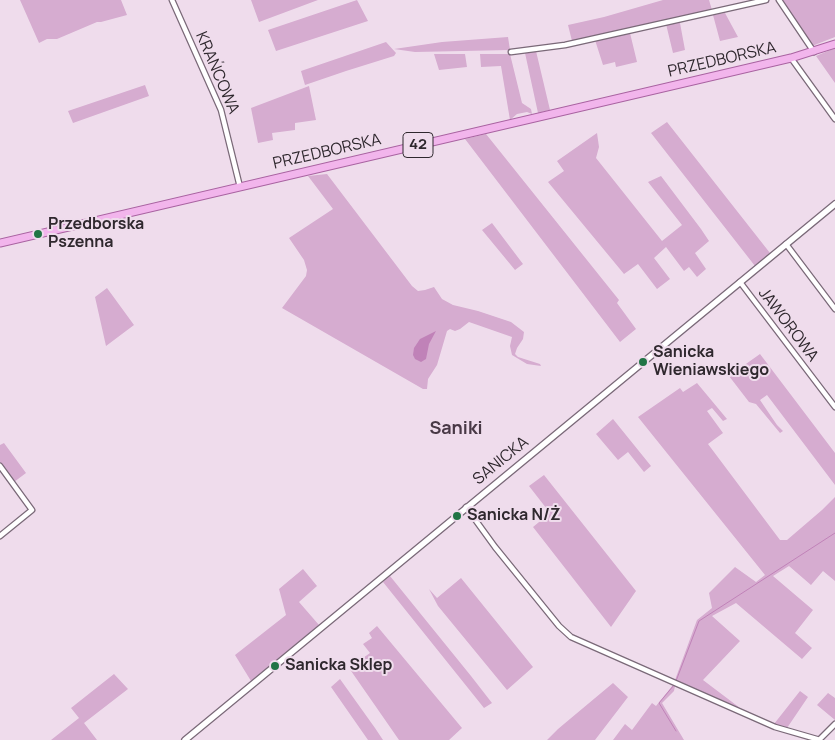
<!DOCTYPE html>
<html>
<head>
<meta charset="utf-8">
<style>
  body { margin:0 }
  canvas { display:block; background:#efdcec }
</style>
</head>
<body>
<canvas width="835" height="740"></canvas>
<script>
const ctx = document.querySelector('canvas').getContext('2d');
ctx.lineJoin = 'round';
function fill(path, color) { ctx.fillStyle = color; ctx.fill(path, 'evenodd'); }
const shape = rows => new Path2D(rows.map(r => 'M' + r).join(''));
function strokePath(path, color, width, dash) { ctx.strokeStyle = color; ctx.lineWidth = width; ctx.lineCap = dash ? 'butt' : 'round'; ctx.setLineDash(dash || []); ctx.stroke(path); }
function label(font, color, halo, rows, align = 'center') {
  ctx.font = font + ' Manrope,sans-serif'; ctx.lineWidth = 4; ctx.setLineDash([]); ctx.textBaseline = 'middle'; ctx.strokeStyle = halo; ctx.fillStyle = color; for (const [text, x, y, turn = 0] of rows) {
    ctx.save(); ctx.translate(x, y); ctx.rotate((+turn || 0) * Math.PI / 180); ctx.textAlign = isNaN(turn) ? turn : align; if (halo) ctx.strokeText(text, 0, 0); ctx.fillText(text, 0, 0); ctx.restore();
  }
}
const green = shape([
  [20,0,121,0,127,15,101,22,97,22,57,39,47,39,39,43],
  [251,0,318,0,259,22],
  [357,0,368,21,276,51,268,30],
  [663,0,709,0,712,10,682,18,638,26,572,41,568,25,604,17],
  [781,0,835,0,835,37,812,46],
  [725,13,738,37,720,41,713,15],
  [680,23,685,50,673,53,666,24],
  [630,33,637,62,616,67,615,62,603,65,595,40],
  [508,37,510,50,415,52,394,49,442,42],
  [386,42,396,53,394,56,346,71,305,85,301,71],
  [835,48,835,83,816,56],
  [536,51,550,110,538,113,525,53],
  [434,54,465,54,467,67,439,70],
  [480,54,510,54,522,103,531,109,532,114,527,112,517,114,510,120,501,66,481,67],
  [145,85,149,96,73,123,68,111],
  [309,86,316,120,295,123,295,130,272,133,273,140,258,143,251,108],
  [667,122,770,253,755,266,651,133],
  [597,133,599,147,596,158,662,241,682,225,648,182,661,176,701,229,709,241,695,253,706,269,697,277,689,267,684,271,666,247,654,258,670,279,657,289,638,264,624,274,548,182,564,171,557,161],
  [486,134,619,300,617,303,636,329,620,342,465,139],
  [327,174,412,286,418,291,425,290,434,287,442,299,453,305,478,311,511,322,524,332,523,339,517,348,515,354,518,357,540,364,541,366,527,364,512,355,510,346,512,337,469,322,460,329,455,331,450,329,447,331,437,365,428,379,427,389,423,389,282,308,306,276,307,270,304,260,289,238,333,209,308,176],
  [492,223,523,264,515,270,482,230],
  [107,288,134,325,106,346,95,297],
  [760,354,835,453,835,485,767,395,760,400,777,425,783,431,780,433,756,404,749,402,729,376],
  [697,383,727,419,723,421,712,408,707,411,723,433,708,444,780,540,787,540,822,510,835,497,835,581,823,571,811,585,789,566,773,576,813,610,795,633,812,648,802,659,736,603,712,616,740,641,703,680,740,708,675,680,697,620,712,608,709,593,735,567,756,582,765,575,638,417,680,388,683,392],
  [613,419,651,466,644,472,628,452,618,460,596,434],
  [4,443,26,473,14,482,0,463,0,445],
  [544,475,636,591,611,627,533,527,550,513,529,486],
  [303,569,317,586,299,602,319,625,251,681,235,655,286,615,279,589],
  [390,576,471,676,492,703,484,708,383,582],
  [461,578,533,667,507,690,438,606,429,589,437,598],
  [377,626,462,728,449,740,399,740,349,668,370,653,363,644,372,638,369,633],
  [114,674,128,689,84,723,97,740,51,740,79,718,71,708],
  [340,679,375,728,383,740,368,740,331,687],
  [613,683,628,697,595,740,547,740,558,729],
  [673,685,675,686,674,691,662,703,684,740,613,740,625,724,632,730,652,703,656,706],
  [800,691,808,697,787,728,774,724],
  [828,693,835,698,835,720,817,705]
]);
const water = shape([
  [436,331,429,344,426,359,421,362,415,359,413,355,414,348,420,339]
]);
const stream = shape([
  [676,681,699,621,835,533],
  [674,685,659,703,676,731]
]);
const minor = shape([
  [172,0,221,110,240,187],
  [779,0,814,52],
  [511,52,565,45,766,0],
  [791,58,835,119],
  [786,244,835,309],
  [740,282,835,407],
  [0,466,32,510,0,536],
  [466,507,495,547,559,626,571,637,775,727,820,740],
  [819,740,835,724]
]);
const tertiary = shape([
  [185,740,835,204]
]);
const primary = shape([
  [0,243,791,58,835,44]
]);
const markers = [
  [38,234,5,"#207445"],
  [643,362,5,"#207445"],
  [457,516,5,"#207445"],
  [275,666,5,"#207445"]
];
const shields = [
  [418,145,30]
];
const shieldNames = [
  ["42",418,145]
];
const streetNames = [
  ["PRZEDBORSKA",722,60,-13],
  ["KRAŃCOWA",217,73,67],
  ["PRZEDBORSKA",327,152,-13],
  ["JAWOROWA",788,325,53],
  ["SANICKA",501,461,-39]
];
const poiNames = [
  ["Przedborska",48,225],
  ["Pszenna",48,243],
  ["Sanicka",653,353],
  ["Wieniawskiego",653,371],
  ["Sanicka N/Ż",467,516],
  ["Sanicka Sklep",285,666]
];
const neighbourhoodNames = [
  ["Saniki",456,429]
];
fill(green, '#d6acd0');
fill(water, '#c082b8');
strokePath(stream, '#c082b8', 1);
strokePath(minor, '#7a6978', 7);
strokePath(tertiary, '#7a6978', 8);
strokePath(primary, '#a963a1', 9);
strokePath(minor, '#fff', 4.5);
strokePath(tertiary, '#fff', 5.5);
strokePath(primary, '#f2b5ec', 7);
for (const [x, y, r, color] of markers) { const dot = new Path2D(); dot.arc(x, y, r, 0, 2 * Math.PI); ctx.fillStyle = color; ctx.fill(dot); strokePath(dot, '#efdcec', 2); }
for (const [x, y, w] of shields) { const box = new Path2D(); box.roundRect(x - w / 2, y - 12.5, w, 25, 4); ctx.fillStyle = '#efdcec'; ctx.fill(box); strokePath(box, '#2f282e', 1); }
label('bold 15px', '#2f282e', null, shieldNames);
label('16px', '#2f282e', '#efdcec', streetNames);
label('bold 16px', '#2f282e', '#efdcec', poiNames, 'left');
label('bold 18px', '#493946', '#efdcec', neighbourhoodNames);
</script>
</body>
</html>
